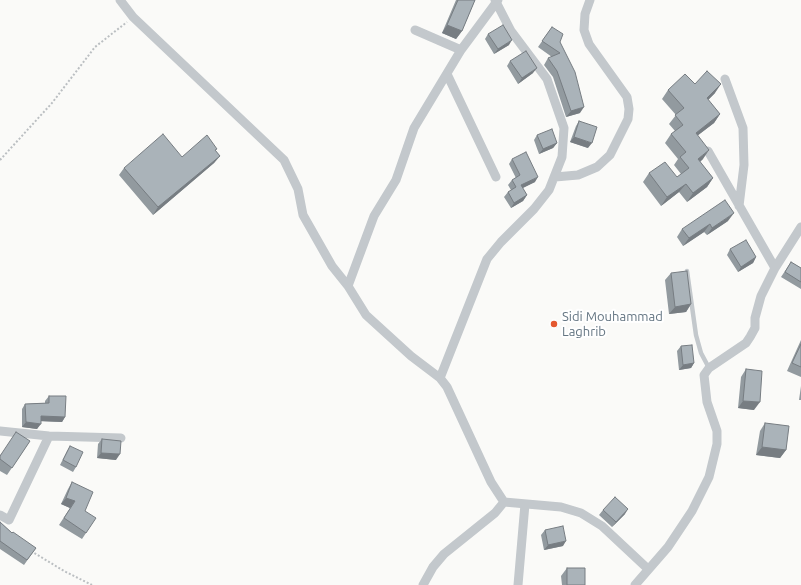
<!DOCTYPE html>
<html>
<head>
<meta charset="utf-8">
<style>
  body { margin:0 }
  canvas { display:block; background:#fafaf8 }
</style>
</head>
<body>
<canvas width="801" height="585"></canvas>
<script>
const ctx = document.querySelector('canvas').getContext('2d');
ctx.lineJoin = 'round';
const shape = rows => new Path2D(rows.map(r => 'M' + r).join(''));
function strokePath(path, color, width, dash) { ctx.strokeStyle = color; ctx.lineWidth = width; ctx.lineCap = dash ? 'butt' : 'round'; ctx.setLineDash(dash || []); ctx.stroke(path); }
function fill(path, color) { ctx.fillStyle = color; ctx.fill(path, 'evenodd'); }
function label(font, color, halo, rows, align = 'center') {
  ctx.font = font + ' Ubuntu,sans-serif'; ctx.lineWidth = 4; ctx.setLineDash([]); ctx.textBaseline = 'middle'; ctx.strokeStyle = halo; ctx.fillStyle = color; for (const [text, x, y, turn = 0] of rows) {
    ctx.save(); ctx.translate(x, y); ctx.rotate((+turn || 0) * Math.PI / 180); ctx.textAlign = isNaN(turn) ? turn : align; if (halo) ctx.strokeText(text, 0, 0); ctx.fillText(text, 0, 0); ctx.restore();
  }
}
const path = shape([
  [0,160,52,103,95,47,127,22],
  [31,551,64,571,92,585]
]);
const service = shape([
  [687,271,696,335,701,353,709,368]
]);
const minor = shape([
  [120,0,133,17,284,160,298,189,303,215,332,266,348,286,366,315,411,356,440,378,447,387,491,482,504,502,495,513,444,554,433,567,423,585],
  [415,30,461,50],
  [447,74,496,177],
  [725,79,743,128,744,165,739,206],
  [708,151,775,268],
  [555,177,578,175,597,167,610,155,628,119,629,109,627,97,589,44,584,30,585,14,590,0],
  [348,286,374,216,396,180,414,128,461,50,498,0],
  [440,378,487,259,501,242,534,209,549,190,562,157,564,128,547,79,511,31,495,0],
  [0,431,49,436,121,438],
  [504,502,561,507,581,513,602,526,648,569],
  [0,515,9,520,49,436],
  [518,585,525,504],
  [635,585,668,547,692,511,709,477,717,444,717,431,707,402,704,375,709,368,746,343,750,337,755,328,755,318,761,296,775,268,801,227]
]);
const wall = shape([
  [456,0,475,0,462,31,456,39,442,33],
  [552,27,560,42,580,113,566,117,553,77,544,65,548,58,552,57,538,47],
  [488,34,509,45,494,54,485,39],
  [510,61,533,73,518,84,507,66],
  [695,84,715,93,708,100,720,114,714,123,697,136,703,159,700,162,713,178,707,187,687,202,679,192,661,206,643,182,649,173,677,177,681,174,674,165,678,159,665,143,671,134,675,131,669,124,676,115,662,99,668,90],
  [579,121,588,148,570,142,576,126],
  [537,135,557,143,553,148,539,154,534,140],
  [216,151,220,156,214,163,153,215,119,175,124,168],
  [512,159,535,182,522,188,527,195,523,201,511,208,504,197,508,192,511,190,508,185,512,180,516,178,509,164],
  [728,221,707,235,704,232,683,246,677,237,682,229],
  [730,249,756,257,753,263,738,272,727,255],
  [791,262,801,268,801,289,781,277],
  [671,273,691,304,686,312,669,314,665,280],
  [801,340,801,377,787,371],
  [681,346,694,363,691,368,679,370,677,351],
  [746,369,754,410,738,408,741,377],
  [801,386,801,400,799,400],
  [49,396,65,417,62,422,41,421,37,429,22,427,22,409,25,404,45,403,45,401],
  [765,423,786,450,780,458,756,455,760,431],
  [102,439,116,460,97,458,98,444],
  [30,441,7,475,0,471,0,455],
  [70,446,76,467,73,472,60,465,67,451],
  [72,482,85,511,86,533,82,539,59,525,70,508,61,504,68,489],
  [603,510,625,514,612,527,599,515],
  [0,522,12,533,36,548,24,565,0,549],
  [545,530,563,546,544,550,541,535],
  [567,568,585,585,562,585,561,576]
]);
const shadedWall = shape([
  [447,25,462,31,456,39,442,33],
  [512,40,509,45,494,54,498,49],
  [537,68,533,73,518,84,522,78],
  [721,84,715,93,701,107,707,98],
  [584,107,580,113,566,117,571,111],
  [720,114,714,123,689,142,696,133],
  [574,137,592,143,588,148,570,142],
  [557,143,553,148,539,154,543,149],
  [709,150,703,159,692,168,698,159],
  [220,156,214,163,153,215,158,207],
  [538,177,535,182,517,191,521,185],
  [713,178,707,187,687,202,693,193],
  [686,184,679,192,661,206,667,197],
  [527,195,523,201,511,208,514,203],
  [734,213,728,221,707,235,712,228],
  [710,224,704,232,683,246,689,238],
  [756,257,753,263,738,272,741,267],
  [691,304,686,312,669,314,675,307],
  [694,363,691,368,679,370,683,365],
  [743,401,760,402,754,410,738,408],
  [41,416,65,417,62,422,37,421],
  [26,422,41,424,37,429,22,427],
  [762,447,786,450,780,458,756,455],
  [101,453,120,454,116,460,97,458],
  [66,498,75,501,70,508,61,504],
  [628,509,625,514,612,527,616,522],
  [566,541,563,546,544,550,548,545]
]);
const building = shape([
  [458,0,475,0,462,31,447,25,458,0],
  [503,25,512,40,498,49,488,34,503,25],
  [552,27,563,34,560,42,575,72,584,107,571,111,557,71,548,58,560,53,542,41,552,27],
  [526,51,537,68,522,78,510,61,526,51],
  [707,71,721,84,707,98,720,114,696,133,709,150,698,159,713,178,693,193,686,184,667,197,649,173,665,162,677,177,689,168,680,157,686,152,671,134,683,125,675,115,684,108,668,90,685,74,695,84,707,71],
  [579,121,597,127,592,143,574,137,579,121],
  [552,129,557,143,543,149,537,135,552,129],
  [163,134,182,157,207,135,217,149,215,150,220,156,158,207,124,168,163,134],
  [526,152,538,177,521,185,527,195,514,203,508,192,516,187,512,180,520,175,512,159,526,152],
  [725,200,734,213,712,228,710,224,689,238,682,229,725,200],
  [746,240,756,257,741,267,730,249,746,240],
  [791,262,801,268,801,282,785,272,791,262],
  [687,271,691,304,675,307,671,273,687,271],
  [801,344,801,367,792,363,801,344],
  [692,345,694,363,683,365,681,346,692,345],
  [746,369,762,371,760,402,743,401,746,369],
  [49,396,66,396,65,417,41,416,41,424,26,422,25,404,49,403,49,396],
  [765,423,789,426,786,450,762,447,765,423],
  [16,432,30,441,12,468,0,459,0,456,16,432],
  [102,439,121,441,120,454,101,453,102,439],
  [70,446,83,452,76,467,63,460,70,446],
  [72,482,93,492,85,511,96,518,86,533,64,518,75,501,66,498,72,482],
  [615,497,628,509,616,522,603,510,615,497],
  [0,522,12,533,13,532,36,548,27,560,0,541,0,522],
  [563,526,566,541,548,545,545,530,563,526],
  [567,568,585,568,585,585,567,585,567,568]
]);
const markers = [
  [554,324,4,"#e4572e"]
];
const poiNames = [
  ["Sidi Mouhammad",562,317],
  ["Laghrib",562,332]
];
strokePath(path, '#bbbfc2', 2, [2, 2]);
strokePath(service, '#c3c8cc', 4.5);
strokePath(minor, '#c3c8cc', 9);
fill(wall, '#929a9f');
fill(shadedWall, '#777d82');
fill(building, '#aab3b9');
strokePath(building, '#777d82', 1);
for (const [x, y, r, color] of markers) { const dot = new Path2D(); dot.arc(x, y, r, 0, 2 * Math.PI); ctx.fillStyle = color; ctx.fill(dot); strokePath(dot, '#fff', 1.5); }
label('13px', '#657683', '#fff', poiNames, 'left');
</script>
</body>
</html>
